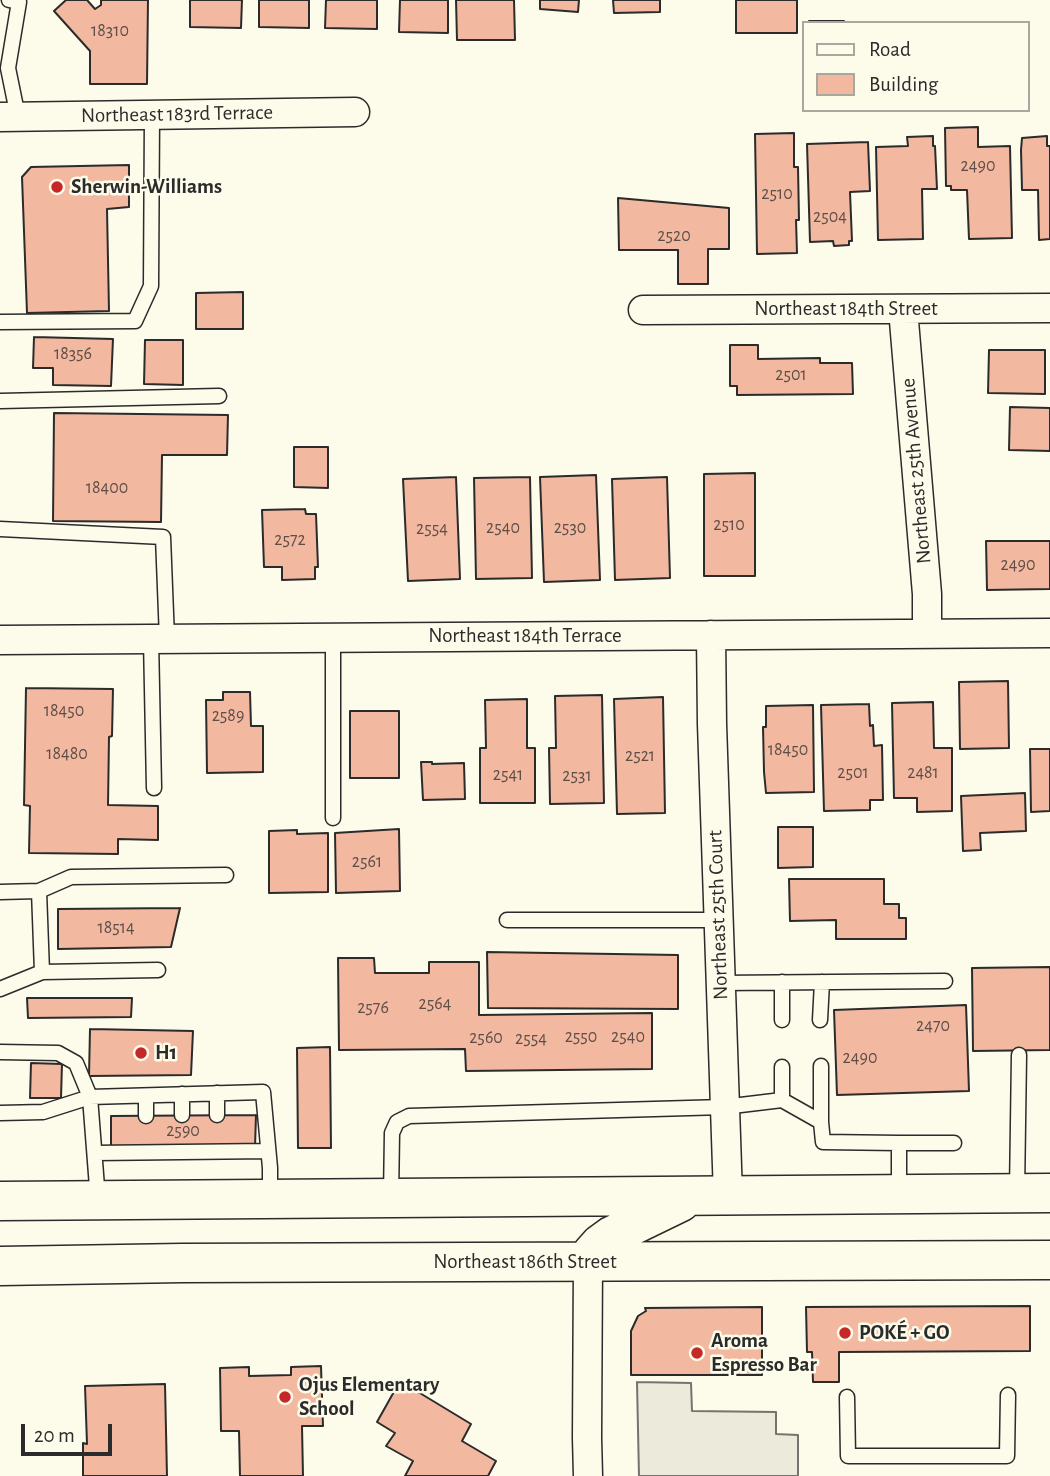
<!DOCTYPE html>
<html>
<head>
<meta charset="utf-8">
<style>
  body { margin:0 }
  #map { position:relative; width:1050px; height:1476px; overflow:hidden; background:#fdfbea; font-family:"Alegreya Sans",sans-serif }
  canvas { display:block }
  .legend { position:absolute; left:802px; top:21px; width:228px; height:91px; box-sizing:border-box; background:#fdfbea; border:2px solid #a9a89e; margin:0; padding:9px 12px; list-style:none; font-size:21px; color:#2b2b2b }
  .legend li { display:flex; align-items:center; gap:14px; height:35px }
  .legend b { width:35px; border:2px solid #a9a89e }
  .scale { position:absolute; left:21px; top:1424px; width:91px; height:32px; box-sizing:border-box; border:4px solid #2b2b2b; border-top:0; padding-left:9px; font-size:21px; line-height:24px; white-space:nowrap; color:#2b2b2b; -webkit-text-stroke:5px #fdfbea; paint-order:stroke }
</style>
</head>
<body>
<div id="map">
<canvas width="1050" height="1476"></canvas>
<ul class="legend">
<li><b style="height:9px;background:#fdfbea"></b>Road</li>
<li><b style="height:19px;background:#f2b8a0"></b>Building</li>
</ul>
<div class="scale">20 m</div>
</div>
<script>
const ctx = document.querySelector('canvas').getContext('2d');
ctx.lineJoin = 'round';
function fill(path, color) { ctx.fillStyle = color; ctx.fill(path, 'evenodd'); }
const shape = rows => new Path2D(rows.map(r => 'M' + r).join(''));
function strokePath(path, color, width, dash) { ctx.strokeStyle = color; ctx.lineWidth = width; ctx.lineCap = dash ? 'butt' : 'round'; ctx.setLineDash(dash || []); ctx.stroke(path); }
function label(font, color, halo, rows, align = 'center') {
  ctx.font = font + ' "Alegreya Sans",sans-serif'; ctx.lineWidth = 5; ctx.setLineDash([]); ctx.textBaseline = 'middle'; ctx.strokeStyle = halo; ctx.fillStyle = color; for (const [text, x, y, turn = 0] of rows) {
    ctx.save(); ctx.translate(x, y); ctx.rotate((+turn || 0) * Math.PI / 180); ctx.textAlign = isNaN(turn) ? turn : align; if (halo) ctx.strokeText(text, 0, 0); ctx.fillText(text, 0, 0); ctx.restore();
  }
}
const parking = shape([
  [637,1382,691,1383,692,1411,776,1412,776,1434,798,1435,798,1476,639,1476,637,1382]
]);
const building = shape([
  [66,0,87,0,95,9,101,5,101,0,148,0,147,84,90,84,90,51,54,11,66,0],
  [190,0,242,0,241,28,190,27,190,0],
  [259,0,309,0,309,28,259,27,259,0],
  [326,0,377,0,377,29,325,28,326,0],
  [400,0,448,0,448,33,399,32,400,0],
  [456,0,514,0,515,40,457,40,456,0],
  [540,0,579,0,578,12,540,9,540,0],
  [613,0,660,0,660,12,614,13,613,0],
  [736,0,797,0,797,33,736,33,736,0],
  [809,21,844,21,844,23,809,23,809,21],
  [978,127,978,147,1010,146,1012,238,969,239,967,190,951,190,951,186,946,186,945,128,978,127],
  [794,133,794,167,798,167,799,220,796,220,797,253,757,254,755,134,794,133],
  [933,136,933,146,935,146,937,189,922,189,923,239,878,240,876,147,908,146,907,137,933,136],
  [1047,136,1047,146,1050,146,1050,239,1039,240,1038,190,1022,190,1021,150,1022,138,1047,136],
  [868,142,870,191,850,192,852,241,849,241,849,245,834,246,833,241,810,242,807,144,868,142],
  [129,165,129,207,107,209,109,311,27,313,22,177,31,167,129,165],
  [618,198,729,208,729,249,708,249,708,284,678,284,678,250,619,250,618,198],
  [243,292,243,329,196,329,196,293,243,292],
  [34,337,113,339,111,386,53,385,53,368,33,368,34,337],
  [145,340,183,340,183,385,144,384,145,340],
  [730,345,758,345,758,359,820,358,820,363,852,363,853,394,737,395,737,386,730,386,730,345],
  [989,350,1045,350,1045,394,988,393,989,350],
  [1010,407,1050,408,1050,451,1009,450,1010,407],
  [54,413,228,415,227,455,162,455,161,522,53,521,54,413],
  [294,447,328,447,328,488,294,487,294,447],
  [755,473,755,576,704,576,704,474,755,473],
  [596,475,600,580,544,582,540,477,596,475],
  [456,477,460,579,408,581,403,479,456,477],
  [530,477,532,578,476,579,474,478,530,477],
  [667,477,670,578,615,580,612,479,667,477],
  [305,509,306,514,316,514,318,567,315,567,315,579,282,580,282,567,264,567,262,510,305,509],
  [986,541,1050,541,1050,589,987,590,986,541],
  [1008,681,1009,748,960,749,959,682,1008,681],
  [26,688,113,689,112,736,109,737,108,805,158,806,158,840,118,839,118,854,29,853,30,806,24,805,26,688],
  [223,692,250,692,251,726,263,726,263,772,207,773,206,700,223,700,223,692],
  [602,695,604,803,550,804,549,748,556,748,555,696,602,695],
  [663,697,665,813,617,814,614,699,663,697],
  [527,699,527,748,535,748,535,803,480,803,480,748,486,748,485,700,527,699],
  [933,702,934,748,952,748,952,811,917,812,917,798,894,798,892,703,933,702],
  [869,704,870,726,873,725,874,746,882,745,883,800,870,800,870,810,824,811,821,705,869,704],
  [813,705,814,792,766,793,764,772,763,727,766,727,766,706,813,705],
  [350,711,399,711,399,778,350,778,350,711],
  [1030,749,1050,749,1050,811,1031,812,1030,749],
  [421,762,432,762,432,764,464,763,465,799,423,800,421,762],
  [1025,793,1026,831,980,833,981,850,963,851,961,796,1025,793],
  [778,827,813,827,813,867,778,868,778,827],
  [399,829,400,891,336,893,335,833,399,829],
  [297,830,297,834,328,833,328,892,269,893,269,831,297,830],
  [789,879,884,879,884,904,899,904,899,918,906,918,906,939,836,939,836,920,790,921,789,879],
  [180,908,171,947,58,949,58,909,180,908],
  [487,952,678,955,678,1009,488,1008,487,952],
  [338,958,374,958,375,973,429,973,429,962,479,962,479,1015,652,1013,652,1069,466,1071,465,1049,339,1050,338,958],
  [1050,967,1050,1050,973,1051,972,968,1050,967],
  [27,998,132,998,131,1017,28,1018,27,998],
  [966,1005,969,1091,837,1095,834,1010,966,1005],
  [90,1029,193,1031,191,1075,89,1076,90,1029],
  [330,1047,331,1148,298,1148,297,1048,330,1047],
  [31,1063,62,1064,61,1098,30,1098,31,1063],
  [256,1115,255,1147,111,1147,111,1116,256,1115],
  [1030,1306,1030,1351,839,1352,839,1382,813,1382,812,1352,807,1352,806,1307,1030,1306],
  [762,1307,762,1375,631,1375,631,1331,638,1316,646,1311,645,1308,762,1307],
  [321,1366,323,1426,302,1426,303,1476,240,1476,239,1431,221,1431,220,1368,249,1367,249,1376,291,1375,291,1367,321,1366],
  [400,1381,471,1424,462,1441,496,1461,488,1476,405,1476,413,1461,386,1446,395,1433,377,1422,400,1381],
  [165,1384,167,1476,83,1476,83,1443,87,1444,85,1386,165,1384]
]);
const lane = shape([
  [9,0,19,2,8,68,18,117],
  [0,322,135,321,151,286,152,115],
  [0,401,219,396],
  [0,529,163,537,167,639],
  [151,639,154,788],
  [333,818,333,638],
  [39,891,42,972],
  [0,892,39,891,71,877,226,875],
  [507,920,719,920],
  [782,982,782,1020],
  [721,983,945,981],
  [0,989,42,972,158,970],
  [820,1020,822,982],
  [0,1052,58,1053,76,1063,90,1097,98,1200],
  [821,1066,821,1122],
  [782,1067,782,1100],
  [0,1113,43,1112,90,1097,263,1092,270,1168,270,1197],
  [182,1115,182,1094],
  [217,1115,217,1093],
  [146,1116,146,1096],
  [95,1153,268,1151],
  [1017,1192,1019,1055],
  [899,1193,899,1143,954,1143],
  [391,1197,392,1133,397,1122,409,1116,724,1107,782,1100,821,1122,823,1142,899,1143],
  [847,1397,848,1456,1007,1456,1008,1395]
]);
const street = shape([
  [0,117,355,112],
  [903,309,927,594,927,633],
  [643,310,1050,308],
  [711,635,712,724,728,1196],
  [0,640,1050,633],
  [588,1261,587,1438,588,1476]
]);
const primary = shape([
  [0,1201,1050,1193],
  [588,1261,592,1253,600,1244,611,1236,681,1202],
  [0,1266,182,1263,1050,1260]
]);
const markers = [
  [57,187,7,"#c62828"],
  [141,1053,7,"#c62828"],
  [845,1333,7,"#c62828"],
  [697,1353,7,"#c62828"],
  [285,1397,7,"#c62828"]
];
const numberNames = [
  ["18310",110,31],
  ["2490",978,166],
  ["2510",777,194],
  ["2504",830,217],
  ["2520",674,236],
  ["18356",73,354],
  ["2501",791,375],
  ["18400",107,488],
  ["2510",729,525],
  ["2540",503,528],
  ["2530",570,528],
  ["2554",432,529],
  ["2572",290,540],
  ["2490",1018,565],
  ["18450",64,711],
  ["2589",228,716],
  ["18450",788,750],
  ["18480",67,754],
  ["2521",640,756],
  ["2501",853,773],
  ["2481",923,773],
  ["2541",508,775],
  ["2531",577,776],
  ["2561",367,862],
  ["18514",116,928],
  ["2564",435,1004],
  ["2576",373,1008],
  ["2470",933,1026],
  ["2550",581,1037],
  ["2540",628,1037],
  ["2560",486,1038],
  ["2554",531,1039],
  ["2490",860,1058],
  ["2590",183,1131]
];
const streetNames = [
  ["Northeast 183rd Terrace",177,114,-1],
  ["Northeast 184th Street",846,309],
  ["Northeast 25th Avenue",916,471,-95],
  ["Northeast 184th Terrace",525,636],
  ["Northeast 25th Court",718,915,-92],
  ["Northeast 186th Street",525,1262]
];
const poiNames = [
  ["Sherwin-Williams",71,187],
  ["H1",155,1053],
  ["POKÉ + GO",859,1333],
  ["Aroma",711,1341],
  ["Espresso Bar",711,1365],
  ["Ojus Elementary",299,1385],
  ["School",299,1409]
];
fill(parking, '#eceadb');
strokePath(parking, '#74746e', 2);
fill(building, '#f2b8a0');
strokePath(building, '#2b2b2b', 2);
strokePath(lane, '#2b2b2b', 17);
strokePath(street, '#2b2b2b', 31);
strokePath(primary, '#2b2b2b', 41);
strokePath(lane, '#fdfbea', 14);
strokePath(street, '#fdfbea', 28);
strokePath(primary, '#fdfbea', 38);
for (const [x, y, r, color] of markers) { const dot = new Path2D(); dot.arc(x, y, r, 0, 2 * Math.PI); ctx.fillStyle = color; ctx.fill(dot); strokePath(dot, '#fdfbea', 2.5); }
label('18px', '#5d4e48', null, numberNames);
label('21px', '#2b2b2b', '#fdfbea', streetNames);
label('bold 21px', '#2b2b2b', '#fdfbea', poiNames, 'left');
</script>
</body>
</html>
